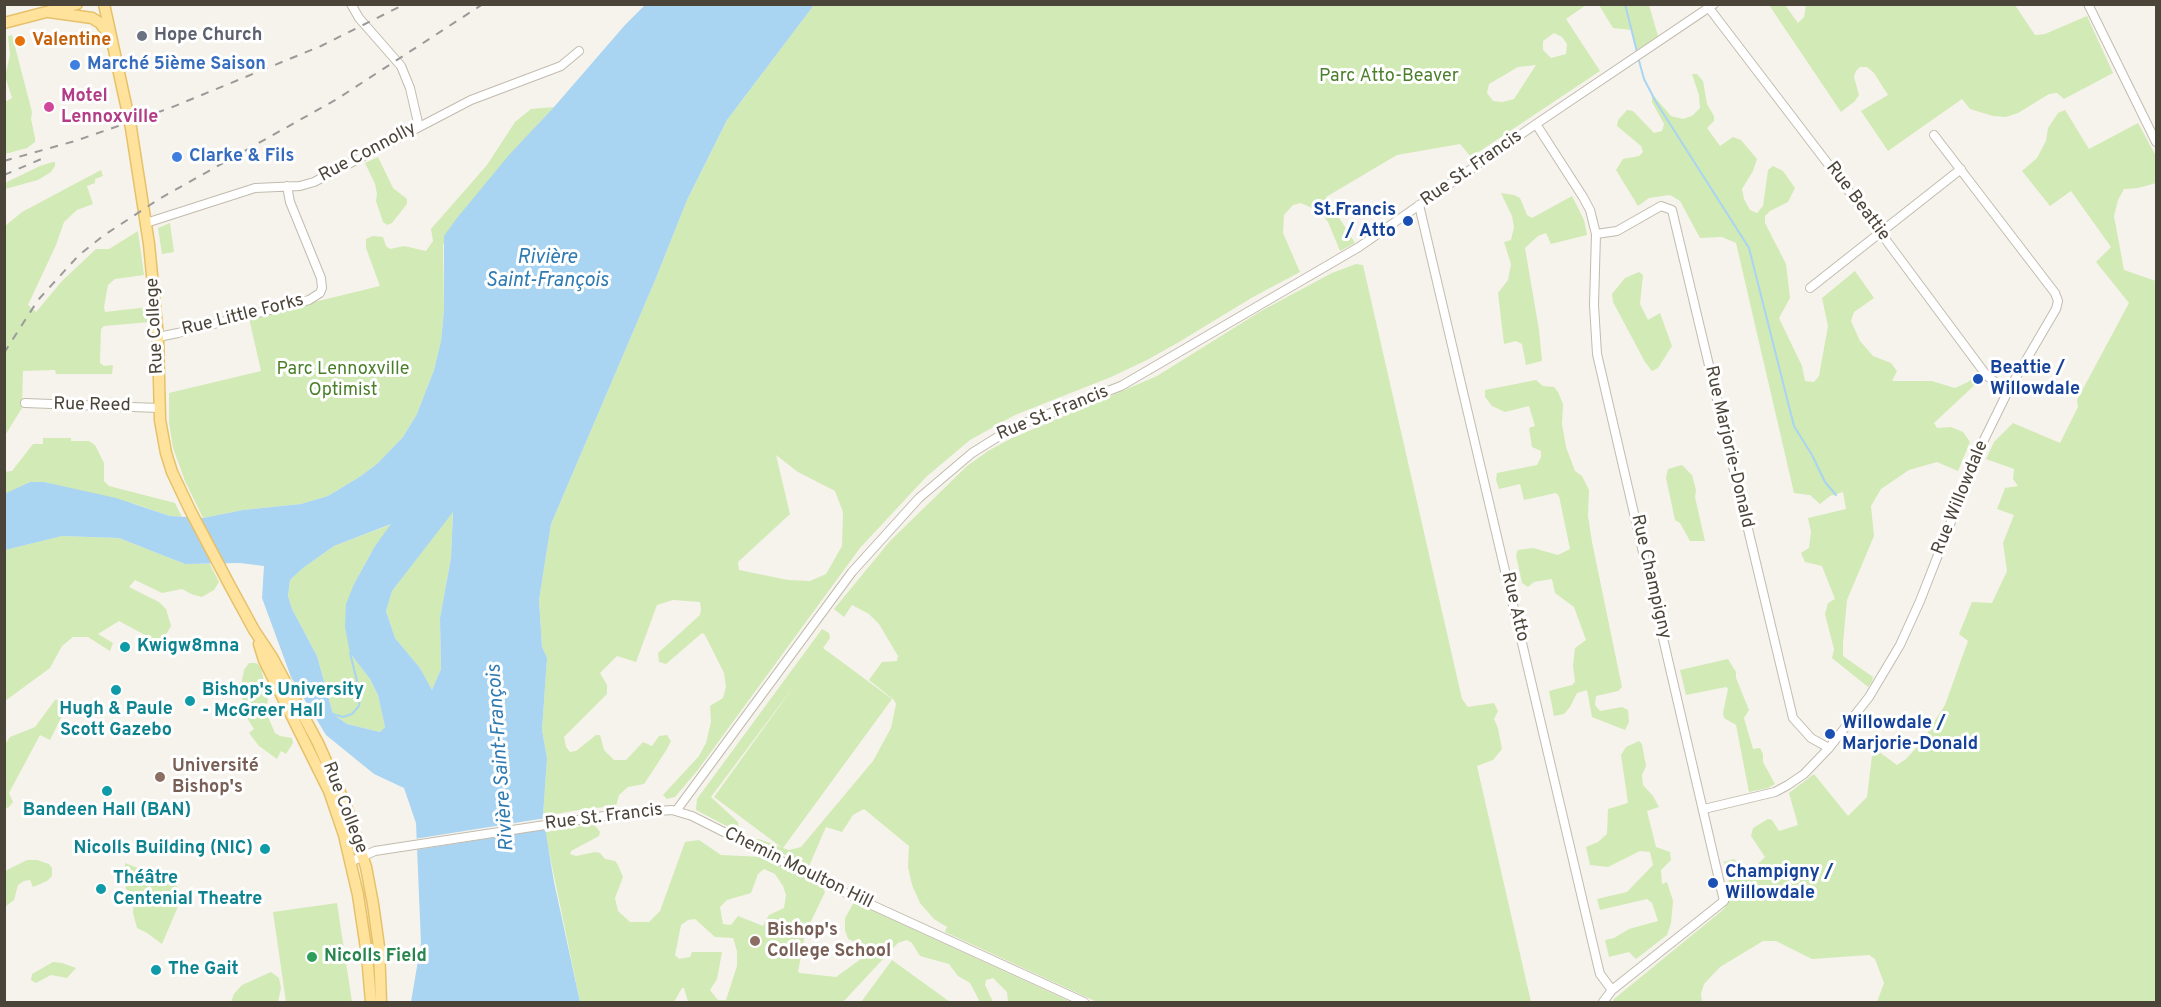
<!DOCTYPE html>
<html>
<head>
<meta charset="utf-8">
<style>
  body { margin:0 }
  #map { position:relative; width:2161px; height:1007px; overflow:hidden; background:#f6f3ec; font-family:Overpass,sans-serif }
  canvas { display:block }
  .frame { position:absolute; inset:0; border:6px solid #4b4439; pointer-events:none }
</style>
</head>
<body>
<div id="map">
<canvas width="2161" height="1007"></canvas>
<div class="frame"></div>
</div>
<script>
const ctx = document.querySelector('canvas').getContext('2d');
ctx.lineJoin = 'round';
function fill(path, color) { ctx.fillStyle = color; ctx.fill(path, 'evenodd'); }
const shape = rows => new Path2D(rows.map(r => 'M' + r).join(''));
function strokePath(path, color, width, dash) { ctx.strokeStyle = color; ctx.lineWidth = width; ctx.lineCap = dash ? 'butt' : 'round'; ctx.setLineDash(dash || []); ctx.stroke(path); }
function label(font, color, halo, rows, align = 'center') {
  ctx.font = font + ' Overpass,sans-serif'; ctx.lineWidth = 6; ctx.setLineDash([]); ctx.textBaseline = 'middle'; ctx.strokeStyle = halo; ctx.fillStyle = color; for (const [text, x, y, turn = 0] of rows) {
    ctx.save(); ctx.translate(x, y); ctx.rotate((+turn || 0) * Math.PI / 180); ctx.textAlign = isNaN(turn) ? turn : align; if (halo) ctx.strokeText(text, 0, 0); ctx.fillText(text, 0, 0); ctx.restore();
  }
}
const green = shape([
  [814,5,1586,5,1566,19,1600,71,1471,157,1460,144,1397,155,1326,197,1355,243,1340,251,1328,222,1319,211,1301,203,1293,205,1284,215,1283,233,1300,272,1253,297,1179,342,1147,360,1111,377,1015,415,970,440,926,477,860,548,697,771,675,797,667,799,663,795,699,756,706,743,711,722,710,706,723,698,726,687,724,673,705,635,702,633,666,664,659,662,658,653,700,615,701,609,700,602,673,600,657,605,636,662,617,656,600,673,607,685,607,694,564,737,566,747,570,752,576,751,596,735,600,735,604,750,614,760,626,760,643,742,652,746,659,736,667,735,671,741,667,749,644,784,628,787,619,795,616,806,585,809,543,816,547,758,542,730,547,658,542,647,539,600,551,524,656,278,687,200,727,120],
  [1554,33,1562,37,1567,44,1566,54,1551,58,1543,50,1543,41],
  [1536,65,1514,99,1502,102,1493,101,1487,93,1489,84,1518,67],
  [776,455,798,472,835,491,843,512,842,546,826,574,810,581,788,580,739,570,738,562,790,514],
  [1599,5,1649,5,1658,36,1636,51,1632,30,1613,28],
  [1769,5,1785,5,1798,23,1804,17,1806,5,2015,5,2035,35,2045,34,2087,16,2113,73,2064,99,2057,93,2049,94,2018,113,2006,117,1993,116,1970,109,1962,99,1888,151,1861,111,1888,95,1874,73,1867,67,1860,67,1856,71,1854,77,1859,95,1855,101,1841,112],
  [12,35,32,112,31,119,35,138,35,142,27,148,5,154,5,102,12,98,5,76,10,55,8,36],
  [1692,74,1697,74,1703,81,1707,104,1714,116,1714,121,1707,128,1720,146,1733,137,1741,140,1757,159,1753,171,1742,189,1744,199,1750,210,1757,213,1763,206,1768,170,1773,166,1783,171,1795,188,1788,202,1770,211,1765,216,1765,223,1786,264,1790,298,1779,318,1802,366,1805,381,1814,382,1819,376,1828,326,1822,298,1855,271,1874,298,1854,312,1851,321,1860,341,1873,356,1891,363,1897,371,1892,381,1932,381,1955,388,1968,382,1976,375,1980,380,1934,423,1937,428,1951,427,1963,432,1970,442,1958,471,1937,462,1909,470,1881,489,1871,506,1874,536,1847,600,1843,643,1843,656,1873,677,1872,682,1868,687,1832,658,1834,649,1825,614,1828,603,1835,599,1822,566,1805,562,1801,553,1809,548,1811,532,1808,518,1846,509,1843,492,1830,496,1820,504,1810,495,1794,493,1736,243,1722,237,1700,238,1680,201,1670,195,1649,198,1638,206,1616,170,1623,159,1639,156,1643,152,1641,146,1617,126,1618,120,1627,110,1633,111,1654,133,1662,131,1664,124,1652,102,1652,94,1671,116,1683,119,1692,116,1700,108,1699,95],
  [554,107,538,124,443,245,444,310,441,341,434,370,417,414,403,437,378,463,361,476,328,496,301,504,243,510,203,518,185,481,173,448,169,423,169,393,261,371,249,318,380,286,366,248,366,239,373,236,383,237,386,246,390,249,404,246,426,251,433,241,431,229,487,165,515,122,531,109],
  [2065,110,2089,149,2138,123,2156,156,2156,183,2138,188,2124,189,2118,200,2114,216,2124,270,2156,281,2156,1002,1877,1002,1884,983,1875,959,1869,955,1812,959,1776,941,1763,941,1720,967,1704,984,1701,994,1702,1002,1613,1002,1614,999,1724,909,1728,901,1729,882,1724,862,1734,859,1749,873,1765,857,1751,836,1753,828,1768,819,1772,820,1779,831,1798,825,1789,793,1814,774,1848,816,1867,797,1872,756,1878,751,1897,765,1906,759,1920,744,1945,705,1968,641,1959,634,1972,602,1992,603,2007,571,2003,543,2014,515,1997,509,2005,488,2018,486,2013,479,2014,469,1986,459,1994,442,2013,423,2060,443,2078,407,2077,400,2129,303,2096,262,2111,247,2071,191,2050,206,2022,171,2037,158,2046,141,2048,128,2058,113],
  [378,157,393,188,407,199,407,204,392,223,387,225,383,222,376,201,377,194,375,184,365,163],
  [53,162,55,162,55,166,51,172,38,180,5,189,5,183,40,166],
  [101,170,103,176,95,179,95,183,87,186,93,204,77,210,64,222,56,245,28,305,36,312,62,281,96,249,109,249,138,231,144,275,115,279,108,285,104,307,105,312,148,307,150,322,104,326,101,329,100,363,104,366,113,365,112,374,56,374,55,370,23,371,22,408,4,437,5,226,22,212],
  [1501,193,1514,195,1520,198,1527,215,1532,218,1572,196,1584,220,1587,235,1551,244,1546,233,1538,236,1525,248,1539,330,1542,361,1526,365,1522,344,1516,341,1504,344,1498,293,1508,280,1511,264,1504,242,1511,240,1514,227,1512,216],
  [170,223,174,252,162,254,158,228],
  [1356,264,1363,265,1462,699,1468,707,1494,703,1498,711,1494,719,1498,728,1502,749,1493,760,1477,766,1531,1002,1097,1002,945,932,947,927,934,919,920,903,912,885,908,867,909,846,864,809,853,815,842,832,826,827,809,866,753,840,759,839,781,847,714,797,797,682,711,797,738,822,739,830,736,831,696,810,697,799,822,629,829,633,830,638,823,648,892,699,783,848,789,850,801,847,873,761,891,728,896,704,894,700,869,680,882,662,897,661,898,656,879,624,869,614,852,605,844,617,834,609,890,541,967,466,988,451,1010,439,1157,376,1261,311,1332,273],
  [1639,272,1643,275,1640,304,1648,320,1660,313,1672,346,1658,368,1652,371,1645,362,1613,302,1612,294,1625,278],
  [1536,380,1543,386,1554,387,1558,392,1563,404,1562,424,1566,447,1575,471,1582,476,1589,490,1588,516,1592,542,1622,687,1618,691,1596,696,1595,705,1600,711,1622,707,1628,710,1629,722,1625,730,1592,717,1587,690,1577,693,1570,707,1564,714,1554,716,1549,691,1572,685,1575,682,1573,666,1575,648,1586,640,1574,607,1555,593,1552,579,1534,582,1528,587,1522,583,1516,555,1518,550,1533,548,1558,555,1570,549,1559,496,1556,493,1524,500,1520,484,1499,489,1496,480,1497,473,1537,465,1541,457,1541,451,1532,447,1529,428,1535,426,1529,406,1505,412,1492,406,1485,397,1485,390],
  [43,438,71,438,71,441,89,441,95,445,104,463,104,481,109,486,175,503,182,517,170,516,135,504,44,482,30,482,5,494,4,472,12,471,33,444,43,444],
  [1682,465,1692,475,1696,490,1695,497,1705,541,1690,541,1680,523,1675,520,1666,478,1668,469],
  [453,511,451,558,440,618,441,669,432,690,420,668,395,638,386,611,392,591],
  [392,524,375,546,354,584,350,653,370,679,378,695,385,727,380,732,347,724,333,714,317,656,292,609,288,597,290,580,303,568,334,546],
  [62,536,119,538,185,564,210,564,219,582,214,590,202,597,191,594,182,589,162,593,135,580,129,587,159,602,166,609,171,626,165,636,156,641,119,621,98,634,113,643,110,651,88,637,73,637,62,646,50,668,5,701,4,550],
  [1728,659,1736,672,1736,678,1749,710,1744,718,1753,749,1760,748,1763,754,1763,762,1775,784,1768,788,1749,792,1736,725,1724,718,1723,713,1728,689,1726,687,1686,695,1680,670],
  [249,663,256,663,261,667,268,700,265,710,275,733,280,736,292,738,293,743,286,754,281,751,277,759,259,746,249,733,254,729,247,718,243,705,241,685,244,670],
  [66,698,71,698,50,740,40,735,9,793,13,802,8,808,5,807,5,744,10,737,35,727,55,700],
  [1639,741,1642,744,1646,766,1642,775,1643,785,1653,796,1659,807,1647,811,1656,847,1670,852,1671,860,1661,870,1662,884,1667,882,1673,901,1671,923,1667,935,1636,959,1629,952,1609,957,1605,940,1614,938,1629,929,1658,921,1652,903,1647,899,1600,910,1597,899,1627,892,1653,865,1650,852,1640,851,1608,867,1590,865,1586,847,1598,842,1607,834,1608,809,1628,803,1621,755,1626,747],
  [594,824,600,832,599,836,571,851,570,854,576,856,595,852,600,853,605,859,615,861,618,865,623,877,615,898,618,911,630,922,649,922,660,911,685,842,699,840,721,855,763,857,822,887,825,892,805,934,798,972,800,973,836,977,865,956,867,947,848,939,845,930,845,918,854,902,1069,1001,1008,1002,1007,992,993,978,986,980,985,985,993,1002,980,1002,970,983,958,976,949,964,920,956,912,943,907,940,898,943,843,1002,688,1002,684,988,682,988,674,1002,580,1002,545,832],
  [764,869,775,874,783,886,786,895,784,908,769,915,763,926,738,916,731,925,723,924,720,907,727,900,751,893,758,874],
  [695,919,715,937,733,938,737,951,737,966,726,1000,718,1000,710,990,717,979,722,952,692,952,690,957,679,959,675,955,681,925,688,920],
  [27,860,37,860,49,864,52,868,52,876,47,881,33,887,30,880,24,881,18,885,14,900,5,907,5,871],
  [125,863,140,869,165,874,171,877,176,883,179,894,179,904,162,944,147,933,137,928,133,913,134,902,132,893,126,889],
  [337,903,352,1002,286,1002,273,912],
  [892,960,950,1002,861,1002],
  [53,962,62,963,76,968,67,978,51,975,36,983,31,980,32,974],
  [271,972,279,978,281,988,278,1002,231,1002,234,994,242,985]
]);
const water = shape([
  [645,5,814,5,727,120,687,200,656,278,551,524,539,600,542,647,547,658,542,730,547,758,543,816,554,882,580,1002,411,1002,421,943,416,823,404,788,374,774,326,735,291,677,262,598,264,566,240,563,185,564,119,538,62,536,5,550,4,494,30,482,44,482,116,498,170,516,203,518,243,510,301,504,328,496,361,476,378,463,403,437,417,414,434,370,441,341,444,310,444,236,457,218,509,155,554,107,625,25],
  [453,512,451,558,440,618,441,669,432,690,420,668,395,638,386,611,392,591],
  [391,524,375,546,354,584,346,604,345,627,350,653,370,679,378,695,385,727,380,732,347,724,333,714,317,656,292,609,288,596,290,580,303,568,334,546]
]);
const pier = shape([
  [546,818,547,829,415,850,414,839]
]);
const stream = shape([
  [1625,4,1637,52],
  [1638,57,1644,79,1656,102,1749,248,1794,426,1812,455,1825,482,1836,495],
  [333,714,343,717,352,714,359,706,360,693,350,653]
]);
const minor = shape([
  [351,4,359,18,401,66,410,88,419,127],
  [2088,4,2156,142],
  [1709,8,1880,232,1987,376,2008,391],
  [1536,124,1583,197,1590,210,1596,234,1594,305,1597,354,1724,901,1612,990,1603,1002],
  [1419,205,1598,966,1600,974,1612,990],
  [146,223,255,188,300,186,314,182,471,100,561,66,579,51],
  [1596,234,1617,231,1661,206,1672,210,1793,718,1811,738,1829,748],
  [1810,288,1961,169],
  [158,337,178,333,309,300,320,293,322,288,321,278,290,202,287,186],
  [25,403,159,408],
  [1704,809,1775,792,1788,785,1804,774,1829,748,1869,697,1900,645,1920,601,1979,450,2008,391,2056,309,2058,301,2055,293,1934,135],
  [676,811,852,572,919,498,972,453,1012,428,1121,386,1359,247,1536,124,1714,4],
  [352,861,375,851,617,814,672,810,692,816,839,890,1084,1002]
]);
const major = shape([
  [104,4,131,128,149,244,158,337,160,420,166,453,172,472,190,510,229,584,254,630,272,657,318,743,346,806,366,867,373,904,379,947,381,1002],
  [49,12,92,18,100,23,110,36],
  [4,23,77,4],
  [259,644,264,660,329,791,344,835,358,895,367,955,371,1002]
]);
const rail = shape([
  [4,161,75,141,170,108,321,46,405,4],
  [4,175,46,157],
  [4,353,38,300,79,255,103,236,159,199,337,99,483,4]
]);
const markers = [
  [142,36,6,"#6b7280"],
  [20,41,6,"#e8710a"],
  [75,65,6,"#3f7fe0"],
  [49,107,6,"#d1479c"],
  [177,157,6,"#3f7fe0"],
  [1408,221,6,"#1a4fb4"],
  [1978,379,6,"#1a4fb4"],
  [125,647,6,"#0f9aa8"],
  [116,690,6,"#0f9aa8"],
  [190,701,6,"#0f9aa8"],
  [1830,734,6,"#1a4fb4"],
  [160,777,6,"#8d6e63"],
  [107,791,6,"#0f9aa8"],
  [265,849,6,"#0f9aa8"],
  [1713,883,6,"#1a4fb4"],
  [101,889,6,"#0f9aa8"],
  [755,941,6,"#8d6e63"],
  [312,957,6,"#2e9e5b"],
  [156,970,6,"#0f9aa8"]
];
const worshipNames = [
  ["Hope Church",154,36]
];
const foodNames = [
  ["Valentine",32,41]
];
const shopNames = [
  ["Marché 5ième Saison",87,65],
  ["Clarke & Fils",189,157]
];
const parkNames = [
  ["Parc Atto-Beaver",1389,77],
  ["Parc Lennoxville",343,370],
  ["Optimist",343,391]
];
const hotelNames = [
  ["Motel",61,97],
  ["Lennoxville",61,118]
];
const streetNames = [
  ["Rue Connolly",368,153,-28],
  ["Rue St. Francis",1472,169,-35],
  ["Rue Beattie",1857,202,53],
  ["Rue Little Forks",243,316,-14],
  ["Rue College",156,326,-93],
  ["Rue Reed",92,406,1],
  ["Rue St. Francis",1053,414,-22],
  ["Rue Marjorie-Donald",1728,447,77],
  ["Rue Willowdale",1961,498,-68],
  ["Rue Champigny",1650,577,77],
  ["Rue Atto",1514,607,77],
  ["Rue College",344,808,69],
  ["Rue St. Francis",604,818,-7],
  ["Chemin Moulton Hill",798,869,26]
];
const transitNames = [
  ["St.Francis",1396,211,"right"],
  ["/ Atto",1396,232,"right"],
  ["Beattie /",1990,369],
  ["Willowdale",1990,390],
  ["Willowdale /",1842,724],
  ["Marjorie-Donald",1842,745],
  ["Champigny /",1725,873],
  ["Willowdale",1725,894]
];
const cultureNames = [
  ["Kwigw8mna",137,647],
  ["Bishop's University",202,691],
  ["- McGreer Hall",202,712],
  ["Hugh & Paule",116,710,"center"],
  ["Scott Gazebo",116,731,"center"],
  ["Bandeen Hall (BAN)",107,811,"center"],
  ["Nicolls Building (NIC)",253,849,"right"],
  ["Théâtre",113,879],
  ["Centenial Theatre",113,900],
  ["The Gait",168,970]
];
const educationNames = [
  ["Université",172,767],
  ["Bishop's",172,788],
  ["Bishop's",767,931],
  ["College School",767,952]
];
const leisureNames = [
  ["Nicolls Field",324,957]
];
const waterNames = [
  ["Rivière",547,259],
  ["Saint-François",547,282],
  ["Rivière Saint-François",502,758,-94]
];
fill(green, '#d2eab5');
fill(water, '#a9d4f2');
fill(pier, '#f6f3ec');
strokePath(stream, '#a9d4f2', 2);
strokePath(minor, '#c2bbae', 10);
strokePath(major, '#e6c16a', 13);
strokePath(minor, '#fff', 8);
strokePath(major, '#ffe39c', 10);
strokePath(rail, '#9a9a9a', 2, [8, 8]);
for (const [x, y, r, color] of markers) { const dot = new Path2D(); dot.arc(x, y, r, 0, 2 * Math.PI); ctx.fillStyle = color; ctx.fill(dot); strokePath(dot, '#fff', 2); }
label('bold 18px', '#5b616d', '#fff', worshipNames, 'left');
label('bold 18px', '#c56008', '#fff', foodNames, 'left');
label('bold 18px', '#366cbe', '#fff', shopNames, 'left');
label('18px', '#4a7f2a', '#fff', parkNames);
label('bold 18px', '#b23c85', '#fff', hotelNames, 'left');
label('18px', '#4b4439', '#fff', streetNames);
label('bold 18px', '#164399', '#fff', transitNames, 'left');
label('bold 18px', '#0d838f', '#fff', cultureNames, 'left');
label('bold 18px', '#785e54', '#fff', educationNames, 'left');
label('bold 18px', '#27864d', '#fff', leisureNames, 'left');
label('italic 20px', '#2e7ab2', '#fff', waterNames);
</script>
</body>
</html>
